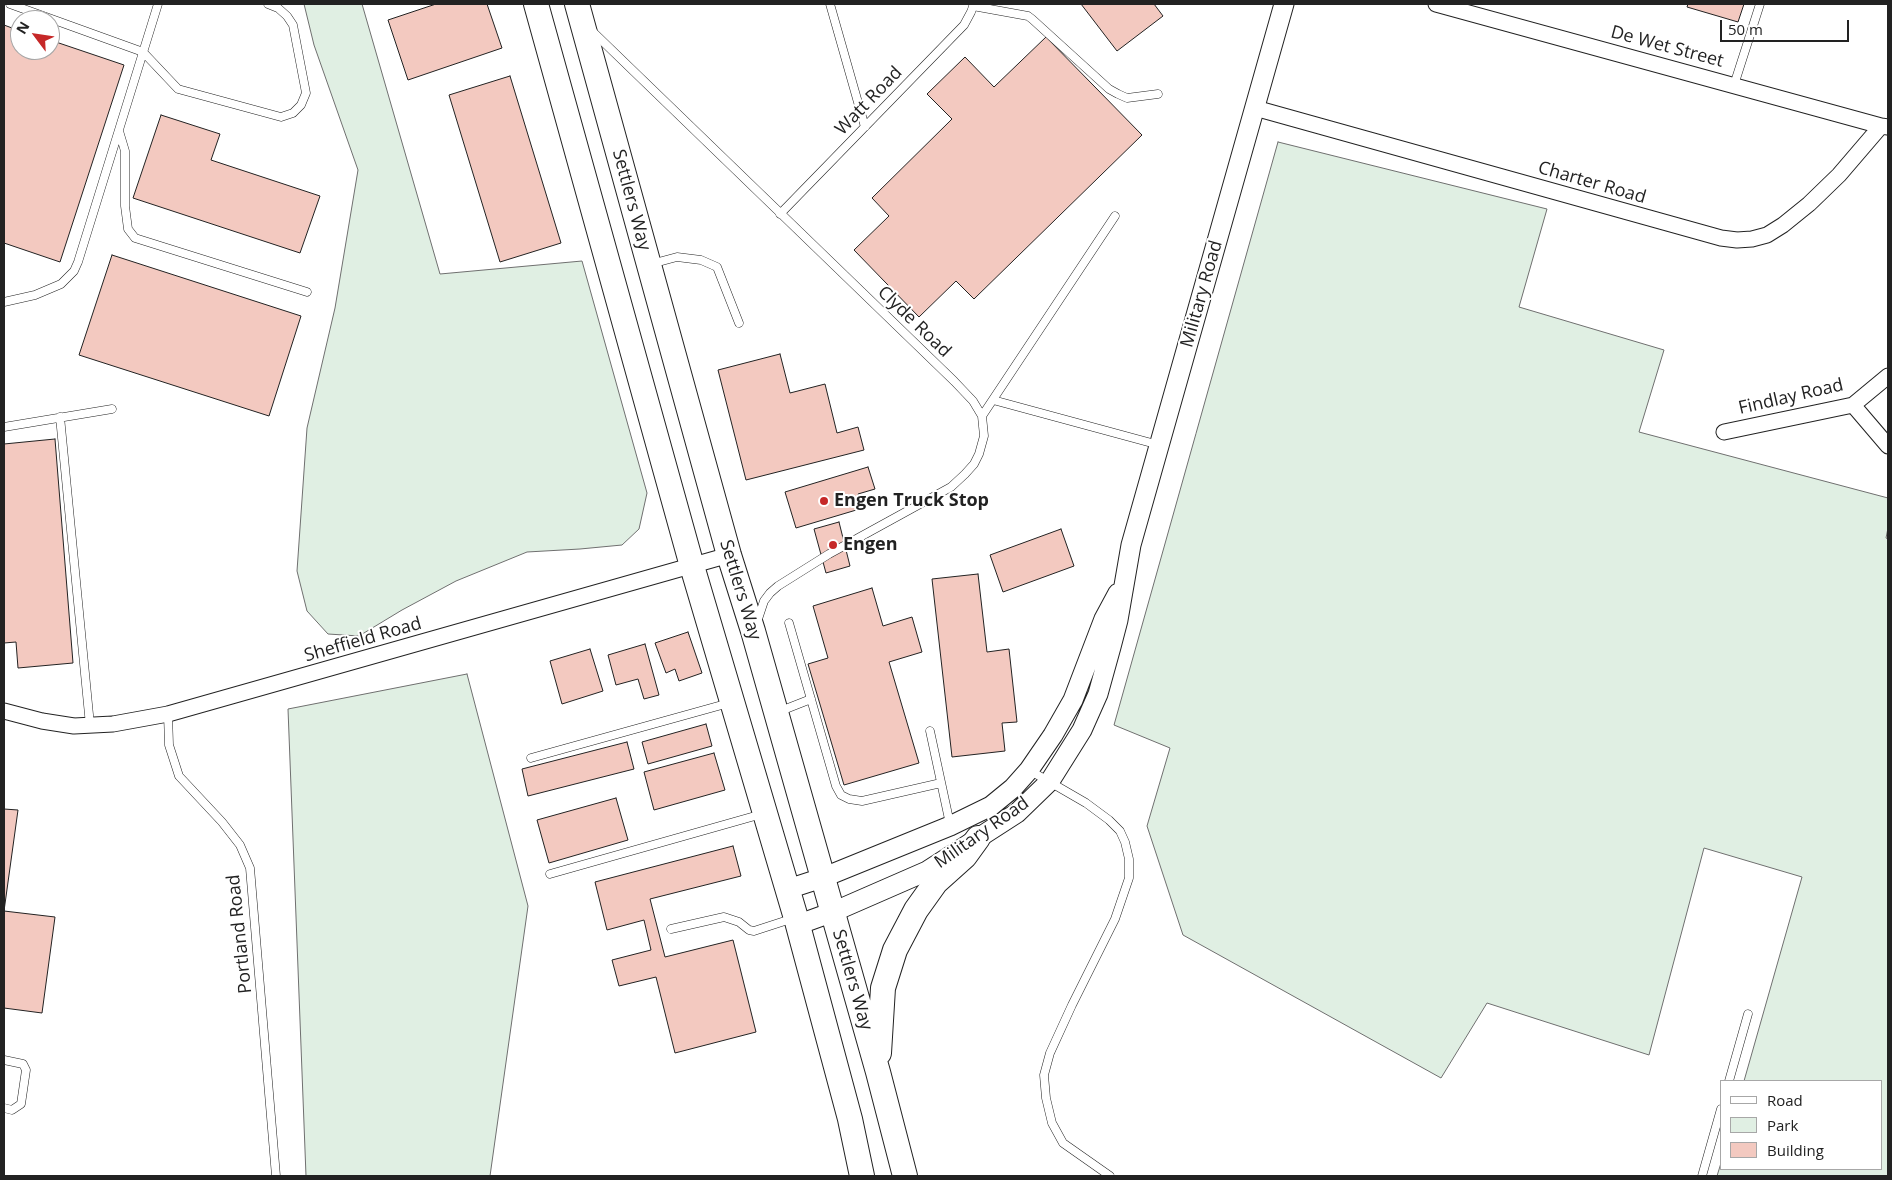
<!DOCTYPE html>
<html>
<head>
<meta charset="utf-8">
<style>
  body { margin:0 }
  #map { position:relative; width:1892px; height:1180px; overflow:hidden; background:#fff; font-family:"Open Sans",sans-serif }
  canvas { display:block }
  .frame { position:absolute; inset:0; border:5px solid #222; pointer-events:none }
  .legend { position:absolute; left:1720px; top:1080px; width:162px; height:90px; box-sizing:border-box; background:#fff; border:1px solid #a7a7a7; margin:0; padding:6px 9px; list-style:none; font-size:15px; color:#222 }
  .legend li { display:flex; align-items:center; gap:10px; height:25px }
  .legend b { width:25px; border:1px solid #a7a7a7 }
  .north { position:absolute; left:10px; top:10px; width:50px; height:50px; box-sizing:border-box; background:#fff; border:1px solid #a7a7a7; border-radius:50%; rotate:301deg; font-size:14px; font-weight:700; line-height:20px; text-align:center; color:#222 }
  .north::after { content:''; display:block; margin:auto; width:18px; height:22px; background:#c62828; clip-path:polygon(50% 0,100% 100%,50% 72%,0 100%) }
  .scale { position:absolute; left:1720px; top:20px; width:129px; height:22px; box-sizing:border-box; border:2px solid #222; border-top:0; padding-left:6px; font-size:15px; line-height:18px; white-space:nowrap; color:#222; -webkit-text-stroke:4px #fff; paint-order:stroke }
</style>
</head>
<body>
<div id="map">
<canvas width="1892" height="1180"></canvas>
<div class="frame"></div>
<ul class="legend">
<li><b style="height:6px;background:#fff"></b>Road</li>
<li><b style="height:14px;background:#e0efe3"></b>Park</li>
<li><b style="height:14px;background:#f3c9c0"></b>Building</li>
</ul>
<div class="north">N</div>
<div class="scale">50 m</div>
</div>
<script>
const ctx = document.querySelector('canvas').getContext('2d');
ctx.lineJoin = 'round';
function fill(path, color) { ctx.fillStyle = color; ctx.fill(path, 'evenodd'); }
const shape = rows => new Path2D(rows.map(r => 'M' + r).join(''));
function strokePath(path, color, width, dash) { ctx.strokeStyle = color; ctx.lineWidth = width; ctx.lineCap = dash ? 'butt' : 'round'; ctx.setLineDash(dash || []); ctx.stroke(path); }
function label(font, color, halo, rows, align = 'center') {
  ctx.font = font + ' "Open Sans",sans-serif'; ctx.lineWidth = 4; ctx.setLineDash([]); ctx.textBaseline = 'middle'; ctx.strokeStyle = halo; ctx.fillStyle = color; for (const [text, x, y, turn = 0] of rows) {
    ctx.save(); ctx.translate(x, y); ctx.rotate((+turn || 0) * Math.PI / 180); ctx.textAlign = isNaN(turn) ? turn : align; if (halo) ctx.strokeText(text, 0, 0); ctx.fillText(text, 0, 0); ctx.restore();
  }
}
const green = shape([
  [304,4,362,4,440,274,582,261,647,493,639,529,622,545,580,549,527,552,456,581,402,610,359,636,328,634,307,611,297,571,307,428,335,308,358,170,314,45,304,4],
  [1278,142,1547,209,1519,307,1664,350,1639,432,1888,498,1888,528,1886,538,1888,539,1888,1176,1717,1176,1721,1163,1721,1169,1881,1169,1881,1081,1744,1081,1802,877,1704,848,1649,1055,1487,1003,1441,1078,1183,935,1147,826,1170,748,1114,725,1278,142],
  [467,674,528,906,490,1176,306,1176,288,709,467,674]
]);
const building = shape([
  [436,4,487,4,502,48,408,80,388,20,436,4],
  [1081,4,1154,4,1163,16,1117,51,1081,4],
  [1688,4,1744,4,1738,22,1687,7,1688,4],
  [4,25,20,31,20,50,50,50,50,40,124,65,60,262,4,243,4,25],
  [1046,37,1142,135,974,299,956,281,919,317,854,250,889,216,872,198,952,119,927,94,965,57,994,87,1046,37],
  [510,76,561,243,500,262,449,95,510,76],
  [161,115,220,134,211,160,320,196,300,253,133,198,161,115],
  [112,255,301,316,269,416,79,355,112,255],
  [780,354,790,393,825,384,837,433,858,427,864,450,746,480,718,370,780,354],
  [55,439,73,663,18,668,16,642,4,643,4,444,55,439],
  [868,467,875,489,858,494,863,508,796,528,785,492,868,467],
  [839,522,850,566,826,573,814,529,839,522],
  [1061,529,1074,566,1003,592,990,555,1061,529],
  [978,574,987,652,1009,649,1017,722,1002,723,1005,751,952,757,932,579,978,574],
  [872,588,883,626,912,617,922,652,889,662,919,763,844,785,808,664,828,658,813,606,872,588],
  [688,632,702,673,679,681,675,669,666,673,655,643,688,632],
  [645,644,659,695,644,699,638,679,616,685,608,655,645,644],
  [590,649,603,691,562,704,550,661,590,649],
  [706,724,712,746,648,764,642,742,706,724],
  [627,742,634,769,528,796,522,769,627,742],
  [714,753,725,790,654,810,644,772,714,753],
  [616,798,628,840,549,863,537,820,616,798],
  [4,809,18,810,4,911,4,809],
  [733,846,741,876,650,899,665,957,733,940,756,1032,675,1053,656,977,619,986,612,960,651,950,644,920,607,930,595,882,733,846],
  [4,911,55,917,42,1013,4,1008,4,911]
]);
const service = shape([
  [10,4,143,52,178,89,281,117,293,113,301,105,306,93,293,25,287,16,278,8,268,4],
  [830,4,865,127],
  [973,6,1028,16,1032,19,1109,89,1118,94,1127,98,1158,94],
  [592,31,954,381,973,401,982,416,984,436,979,454,974,464,965,474,951,487,829,554,778,586,770,593,764,601,757,622],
  [1734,85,1760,4],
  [119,131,125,151,125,206,128,229,135,238,307,292],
  [780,214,964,25,971,12,974,4],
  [651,264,677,257,701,260,717,267,739,323],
  [4,302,35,295,61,284,74,271,78,262,158,4],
  [993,400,1159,445],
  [982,416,1115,216],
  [60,417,90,725],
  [4,427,112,409],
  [789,623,836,786,841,795,849,799,862,801,941,783],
  [778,712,811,699],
  [168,714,169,745,179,776,222,822,240,845,250,868,276,1176],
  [930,731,950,824],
  [531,758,729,703],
  [1029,770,1086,803,1109,820,1120,831,1125,842,1129,859,1129,878,1115,919,1072,1005,1050,1053,1044,1075,1046,1098,1052,1123,1063,1143,1110,1176],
  [550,874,762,814],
  [671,929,724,917,739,922,749,930,754,931,794,918],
  [4,1060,23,1064,26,1070,21,1104,12,1110,4,1108],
  [1729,1081,1748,1014],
  [1702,1176,1721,1109]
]);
const minor = shape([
  [1436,4,1881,126,1888,127],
  [1255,108,1721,238,1737,240,1752,239,1767,235,1783,225,1809,204,1839,175,1881,126],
  [1853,405,1888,446],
  [1724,432,1853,405,1888,376],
  [4,711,42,721,74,726,113,724,168,714,729,555]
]);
const tertiary = shape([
  [788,889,822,878,950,826,991,806,1013,788,1029,770,1053,735,1073,700,1104,619,1118,593],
  [797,925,833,912,927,871,1017,813,1050,781,1082,730,1098,694,1111,647,1118,620,1131,545,1284,4]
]);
const primary = shape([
  [536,4,692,566,796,918,850,1119,862,1176],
  [577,4,729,555,753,631,878,1072,905,1176],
  [879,1053,883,988,895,950,916,910,936,882,965,856,978,838]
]);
const markers = [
  [824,501,5,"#c62828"],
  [833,545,5,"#c62828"]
];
const streetNames = [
  ["De Wet Street",1667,47,15],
  ["Watt Road",869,101,-46],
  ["Charter Road",1592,183,16],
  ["Settlers Way",631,200,75],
  ["Military Road",1202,294,-74],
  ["Clyde Road",914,322,44],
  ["Findlay Road",1791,397,-13],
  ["Settlers Way",740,590,73],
  ["Sheffield Road",363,640,-16],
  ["Military Road",982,833,-35],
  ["Portland Road",240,934,-96],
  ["Settlers Way",852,980,74]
];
const poiNames = [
  ["Engen Truck Stop",834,501],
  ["Engen",843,545]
];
fill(green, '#e0efe3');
strokePath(green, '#6f6f6f', 1);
fill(building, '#f3c9c0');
strokePath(building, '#222', 1);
strokePath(service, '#222', 9);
strokePath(minor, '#222', 17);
strokePath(tertiary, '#222', 21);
strokePath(primary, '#222', 26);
strokePath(service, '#fff', 8);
strokePath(minor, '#fff', 15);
strokePath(tertiary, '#fff', 19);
strokePath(primary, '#fff', 24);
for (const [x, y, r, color] of markers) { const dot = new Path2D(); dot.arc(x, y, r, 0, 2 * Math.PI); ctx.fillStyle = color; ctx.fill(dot); strokePath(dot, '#fff', 2); }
label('18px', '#222', '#fff', streetNames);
label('bold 18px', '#222', '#fff', poiNames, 'left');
</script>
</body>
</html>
